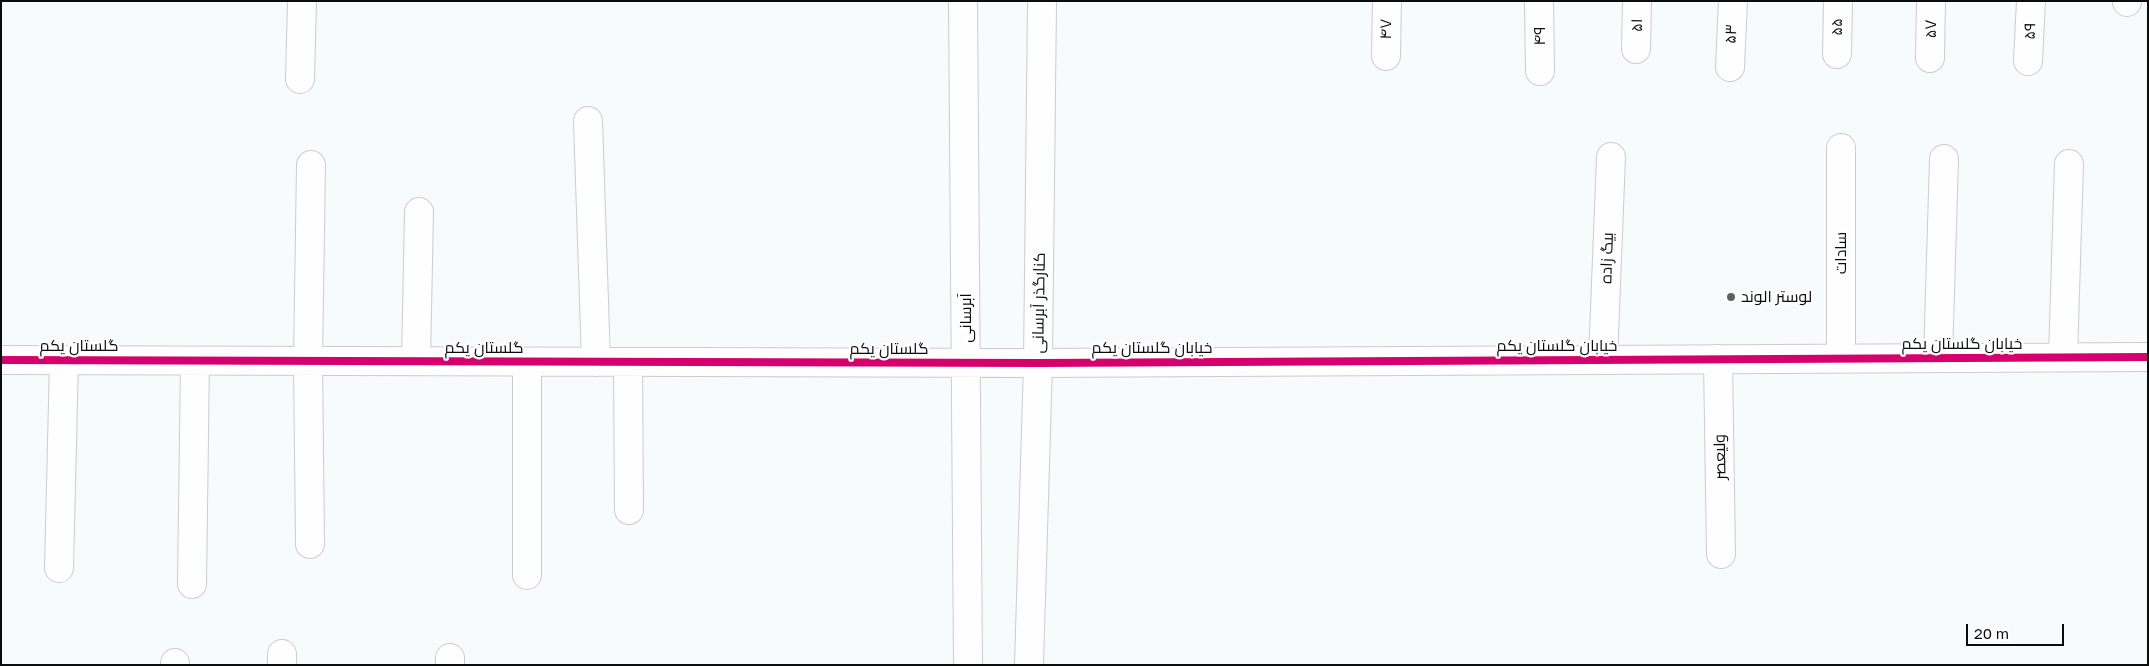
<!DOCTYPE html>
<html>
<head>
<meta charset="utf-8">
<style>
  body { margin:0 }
  #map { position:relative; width:2149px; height:666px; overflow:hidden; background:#f8fbfc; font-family:"Golos Text",sans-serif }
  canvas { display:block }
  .frame { position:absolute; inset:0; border:2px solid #0b0d0d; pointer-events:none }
  .scale { position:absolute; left:1966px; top:624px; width:98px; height:22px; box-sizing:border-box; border:2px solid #0b0d0d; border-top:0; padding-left:6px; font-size:15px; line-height:18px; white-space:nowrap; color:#0b0d0d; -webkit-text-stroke:4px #fff; paint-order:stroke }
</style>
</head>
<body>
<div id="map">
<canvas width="2149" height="666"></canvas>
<div class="frame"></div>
<div class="scale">20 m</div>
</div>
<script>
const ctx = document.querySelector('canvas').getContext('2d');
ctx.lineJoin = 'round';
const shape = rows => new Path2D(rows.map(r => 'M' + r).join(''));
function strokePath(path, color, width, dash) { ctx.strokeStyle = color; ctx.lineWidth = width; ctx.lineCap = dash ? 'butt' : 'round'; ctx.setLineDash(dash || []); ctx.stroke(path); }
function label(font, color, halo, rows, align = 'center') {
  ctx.font = font + ' "Golos Text",Cairo,sans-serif'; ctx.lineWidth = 4.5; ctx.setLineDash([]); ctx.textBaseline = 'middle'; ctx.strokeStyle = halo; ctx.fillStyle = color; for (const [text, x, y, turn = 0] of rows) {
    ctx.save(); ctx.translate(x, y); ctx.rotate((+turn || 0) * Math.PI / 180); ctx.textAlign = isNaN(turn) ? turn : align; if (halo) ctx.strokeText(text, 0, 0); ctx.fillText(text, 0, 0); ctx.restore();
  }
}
const minor = shape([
  [963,1,968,665],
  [1539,1,1540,71],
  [2127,2,2127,1],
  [1636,49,1637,1],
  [1837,54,1838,1],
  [1386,56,1387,1],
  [1930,58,1931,1],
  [2028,61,2031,1],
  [1730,67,1733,1],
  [300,79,302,1],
  [588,121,596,362],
  [2063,357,2069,164],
  [1938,358,1944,159],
  [1718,359,1721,554],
  [1841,359,1841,148],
  [1,360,1038,363,2148,357],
  [1603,360,1611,157],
  [416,361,419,212],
  [527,362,527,575],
  [628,362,629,510],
  [310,544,308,361,311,165],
  [59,568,64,360],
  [192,584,195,361],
  [175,665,175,663],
  [282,665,282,654],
  [450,665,450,658],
  [1029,665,1038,363,1042,1]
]);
const cycleway = shape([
  [1,360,1038,363,2148,357]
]);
const markers = [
  [1731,297,5,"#5e6061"]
];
const streetNames = [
  ["۵۱",1637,25,-89],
  ["۵۵",1837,27,-89],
  ["۴۷",1386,29,-89],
  ["۵۷",1931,29,-90],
  ["۵۹",2030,31,-88],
  ["۵۳",1731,34,-87],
  ["۴۹",1540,36,-90],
  ["سادات",1841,253,-90],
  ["بیگ زاده",1607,258,-88],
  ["کنارگذر آبرسانی",1039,303,-89],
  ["آبرسانی",966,318,-90],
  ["خیابان گلستان یکم",1962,344],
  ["گلستان یکم",79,346],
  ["خیابان گلستان یکم",1557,346],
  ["گلستان یکم",484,348],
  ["خیابان گلستان یکم",1152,348],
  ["گلستان یکم",889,349],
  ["ولیعصر",1720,457,-91]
];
const poiNames = [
  ["لوستر الوند",1741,297]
];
strokePath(minor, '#cacccd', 30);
strokePath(minor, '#fefeff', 28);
strokePath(cycleway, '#d6006c', 8);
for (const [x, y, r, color] of markers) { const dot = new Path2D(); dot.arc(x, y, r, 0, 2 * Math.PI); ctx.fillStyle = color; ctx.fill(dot); strokePath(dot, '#fff', 2); }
label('16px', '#0b0d0d', '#fff', streetNames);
label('16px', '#0b0d0d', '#fff', poiNames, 'left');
</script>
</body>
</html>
